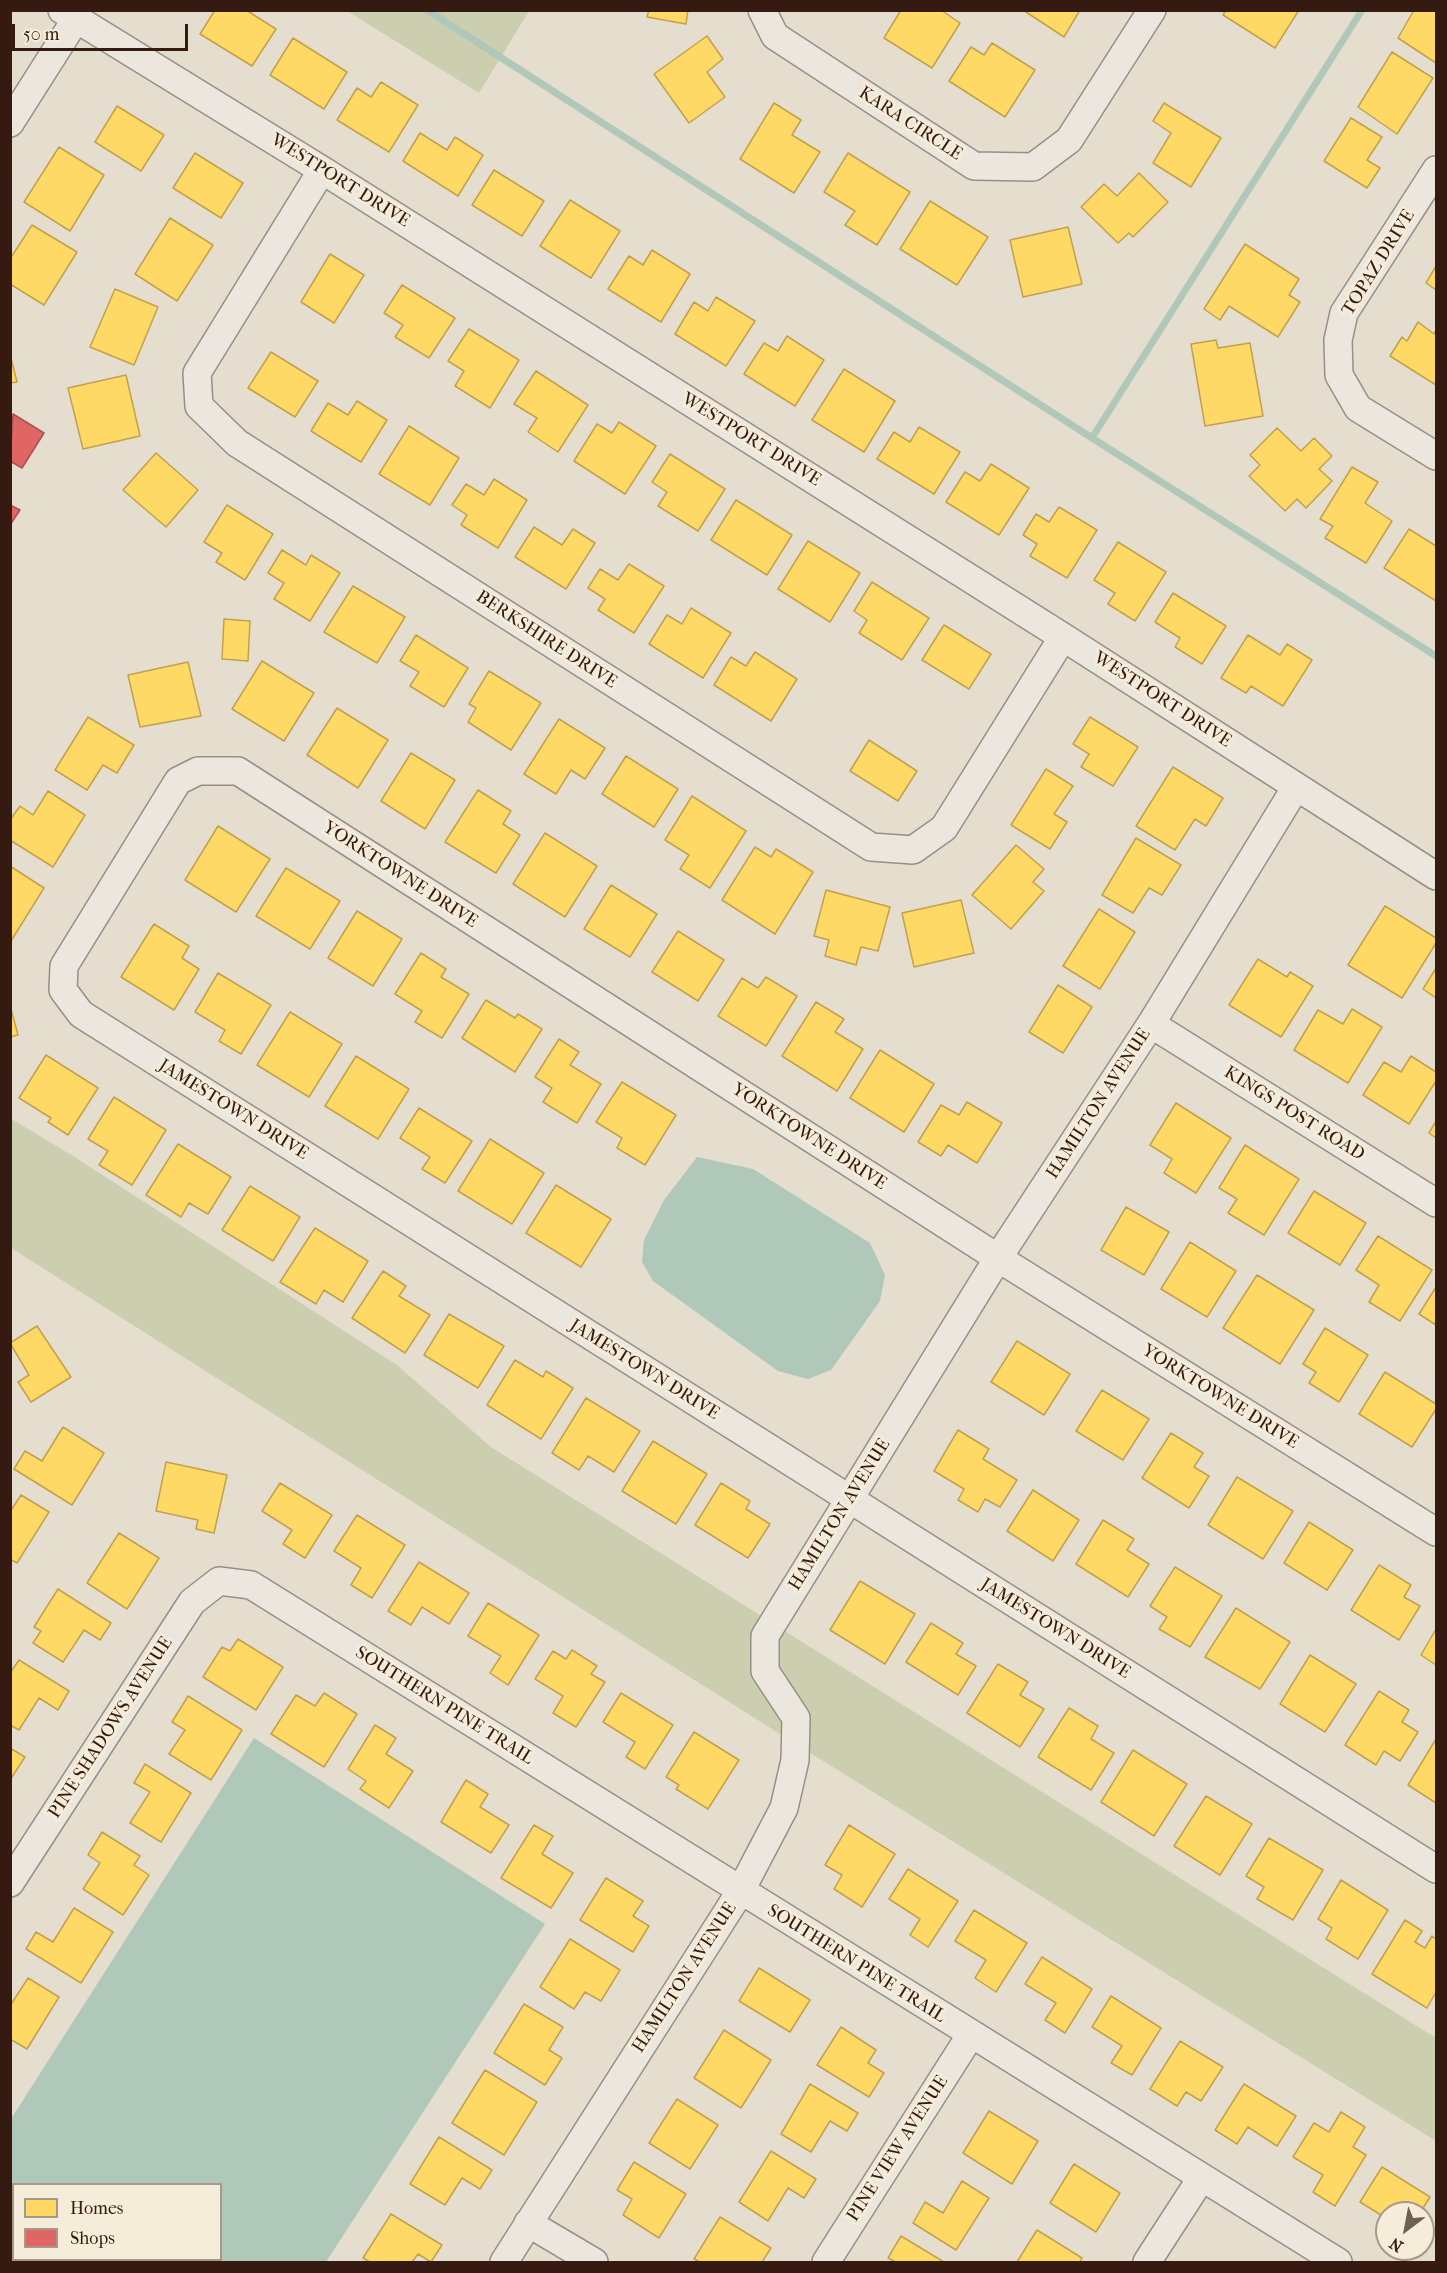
<!DOCTYPE html>
<html>
<head>
<meta charset="utf-8">
<style>
  body { margin:0 }
  #map { position:relative; width:1447px; height:2273px; overflow:hidden; background:#e5decf; font-family:"IM FELL French Canon",serif }
  canvas { display:block }
  .frame { position:absolute; inset:0; border:12px solid #341a11; pointer-events:none }
  .legend { position:absolute; left:12px; top:2183px; width:210px; height:78px; box-sizing:border-box; background:#f5ecd9; border:2px solid #a89889; margin:0; padding:8px 10px; list-style:none; font-size:18px; color:#341a11 }
  .legend li { display:flex; align-items:center; gap:12px; height:30px }
  .legend b { width:30px; border:2px solid #a89889 }
  .north { position:absolute; left:1375px; top:2201px; width:60px; height:60px; box-sizing:border-box; background:#f5ecd9; border:2px solid #a89889; border-radius:50%; rotate:212deg; font-size:16px; font-weight:700; line-height:24px; text-align:center; color:#341a11 }
  .north::after { content:''; display:block; margin:auto; width:21px; height:27px; background:#725f54; clip-path:polygon(50% 0,100% 100%,50% 72%,0 100%) }
  .scale { position:absolute; left:12px; top:24px; width:176px; height:27px; box-sizing:border-box; border:3px solid #341a11; border-top:0; padding-left:8px; font-size:18px; line-height:21px; white-space:nowrap; color:#341a11; -webkit-text-stroke:4px #f5ecd9; paint-order:stroke }
</style>
</head>
<body>
<div id="map">
<canvas width="1447" height="2273"></canvas>
<div class="frame"></div>
<ul class="legend">
<li><b style="height:16px;background:#ffd966"></b>Homes</li>
<li><b style="height:16px;background:#e06666"></b>Shops</li>
</ul>
<div class="north">N</div>
<div class="scale">50 m</div>
</div>
<script>
const ctx = document.querySelector('canvas').getContext('2d');
ctx.lineJoin = 'round';
function fill(path, color) { ctx.fillStyle = color; ctx.fill(path, 'evenodd'); }
const shape = rows => new Path2D(rows.map(r => 'M' + r).join(''));
function strokePath(path, color, width, dash) { ctx.strokeStyle = color; ctx.lineWidth = width; ctx.lineCap = dash ? 'butt' : 'round'; ctx.setLineDash(dash || []); ctx.stroke(path); }
function label(font, color, halo, rows, align = 'center') {
  ctx.font = font + ' "IM FELL French Canon",serif'; ctx.lineWidth = 6; ctx.setLineDash([]); ctx.textBaseline = 'middle'; ctx.strokeStyle = halo; ctx.fillStyle = color; for (const [text, x, y, turn = 0] of rows) {
    ctx.save(); ctx.translate(x, y); ctx.rotate((+turn || 0) * Math.PI / 180); ctx.textAlign = isNaN(turn) ? turn : align; if (halo) ctx.strokeText(text, 0, 0); ctx.fillText(text, 0, 0); ctx.restore();
  }
}
const green = shape([
  [347,11,529,11,479,93],
  [10,1118,73,1156,397,1365,491,1447,763,1617,783,1723,783,1736,11,1248],
  [783,1630,1436,2038,1436,2141,807,1751,806,1709,778,1665,778,1639]
]);
const water = shape([
  [697,1157,753,1169,870,1243,885,1275,880,1301,831,1370,808,1379,778,1371,653,1281,642,1262,644,1240,664,1200],
  [254,1738,545,1924,326,2262,11,2262,11,2119],
  [14,2184,220,2184,220,2260,14,2260]
]);
const homes = shape([
  [215,10,246,10,276,29,252,66,200,34,215,10],
  [649,10,688,10,686,24,647,17,649,10],
  [901,10,941,10,960,23,932,68,884,38,901,10],
  [1023,10,1080,10,1064,37,1023,10],
  [1226,10,1299,10,1275,48,1223,15,1226,10],
  [1414,10,1436,10,1436,63,1398,38,1414,10],
  [707,36,723,59,707,72,725,97,689,123,654,74,707,36],
  [293,38,347,72,324,109,270,75,293,38],
  [992,43,1035,70,1005,117,949,81,971,47,984,55,992,43],
  [1392,52,1433,78,1397,134,1358,107,1392,52],
  [381,82,418,105,389,152,337,120,357,88,371,97,381,82],
  [774,103,801,120,792,135,820,152,794,193,740,159,774,103],
  [1164,103,1221,138,1191,187,1153,163,1171,133,1153,121,1164,103],
  [117,106,164,135,141,171,95,142,117,106],
  [1351,118,1382,137,1367,160,1380,168,1367,188,1324,161,1351,118],
  [420,133,447,150,455,137,483,155,458,196,403,161,420,133],
  [59,147,104,175,70,231,24,202,59,147],
  [195,153,243,183,221,218,173,188,195,153],
  [848,153,910,192,877,245,845,225,855,211,824,192,848,153],
  [494,170,544,201,522,236,472,205,494,170],
  [1139,173,1168,202,1133,237,1129,233,1118,243,1081,207,1104,184,1117,196,1139,173],
  [570,200,620,231,591,278,540,246,570,200],
  [930,201,988,237,957,285,900,249,930,201],
  [170,218,213,245,177,301,135,274,170,218],
  [32,225,77,252,44,305,10,284,10,259,32,225],
  [1068,227,1082,284,1023,297,1010,240,1068,227],
  [1245,244,1299,279,1289,295,1300,302,1278,337,1229,306,1220,320,1204,309,1245,244],
  [652,250,690,274,661,322,608,289,629,256,643,265,652,250],
  [330,254,364,275,334,323,301,302,330,254],
  [1436,266,1436,290,1426,283,1436,266],
  [402,285,455,318,429,358,395,337,403,325,384,313,402,285],
  [115,289,158,307,134,365,90,347,115,289],
  [716,297,755,321,726,366,675,334,694,302,708,311,716,297],
  [1418,322,1434,334,1436,330,1436,385,1390,356,1402,337,1407,341,1418,322],
  [469,329,519,360,490,408,455,386,464,371,448,361,469,329],
  [787,336,824,360,795,406,744,374,764,343,778,351,787,336],
  [1216,340,1218,348,1250,343,1263,416,1205,426,1191,344,1216,340],
  [271,352,318,381,295,417,248,388,271,352],
  [10,354,17,382,10,383,10,354],
  [844,369,895,401,864,452,812,420,844,369],
  [536,371,588,405,558,452,528,432,537,418,514,404,536,371],
  [126,375,140,436,83,449,68,388,126,375],
  [357,401,387,420,361,462,311,431,328,403,348,415,357,401],
  [619,422,656,446,625,494,574,461,597,424,612,433,619,422],
  [409,426,459,458,430,505,379,474,409,426],
  [919,427,960,452,934,494,877,459,894,432,910,442,919,427],
  [1277,428,1301,451,1314,438,1332,456,1319,469,1332,481,1306,508,1297,499,1285,511,1249,476,1260,465,1250,455,1277,428],
  [156,453,198,490,166,527,123,490,156,453],
  [670,454,725,489,698,531,658,506,667,492,652,482,670,454],
  [991,464,1029,488,999,535,946,502,965,472,980,481,991,464],
  [1352,467,1378,482,1365,503,1392,521,1366,563,1325,538,1333,526,1320,519,1352,467],
  [494,479,527,500,498,548,461,525,467,515,452,505,466,484,484,495,494,479],
  [736,500,792,535,767,575,711,540,736,500],
  [227,505,273,534,245,580,216,562,222,553,204,542,227,505],
  [1059,507,1097,530,1067,578,1030,556,1037,544,1023,535,1036,514,1049,522,1059,507],
  [534,527,562,545,573,529,595,543,566,589,515,557,534,527],
  [1409,529,1436,546,1436,601,1384,568,1409,529],
  [808,541,860,573,830,622,778,589,808,541],
  [1118,542,1166,572,1135,621,1108,604,1115,593,1094,580,1118,542],
  [282,550,306,565,311,555,340,573,310,621,274,599,284,583,268,573,282,550],
  [629,564,664,586,634,633,598,610,605,599,588,588,600,569,618,580,629,564],
  [872,582,929,618,902,660,859,633,867,620,854,611,872,582],
  [353,586,405,617,377,663,324,632,353,586],
  [1173,593,1226,626,1202,664,1175,647,1180,638,1155,622,1173,593],
  [691,608,731,633,703,678,649,644,667,615,682,624,691,608],
  [224,619,250,621,248,661,222,659,224,619],
  [944,625,991,654,969,689,922,660,944,625],
  [416,635,468,668,444,707,410,686,419,672,400,661,416,635],
  [1248,635,1280,655,1287,644,1312,660,1283,706,1251,686,1246,693,1221,678,1248,635],
  [755,652,797,679,771,721,714,685,731,657,746,666,755,652],
  [262,661,314,693,284,741,232,709,262,661],
  [188,662,201,716,140,727,128,675,188,662],
  [489,671,541,703,511,750,468,722,476,708,469,704,489,671],
  [337,708,388,740,358,788,307,755,337,708],
  [88,717,134,745,117,773,103,765,87,790,55,770,88,717],
  [1090,717,1138,747,1113,786,1081,767,1089,754,1073,744,1090,717],
  [559,719,605,748,585,779,571,770,556,794,524,774,559,719],
  [869,740,917,771,898,801,850,771,869,740],
  [411,753,455,780,425,829,381,801,411,753],
  [626,756,678,789,654,827,602,794,626,756],
  [1173,767,1223,798,1206,826,1195,819,1175,850,1136,826,1173,767],
  [1046,769,1073,786,1054,814,1067,822,1050,849,1011,825,1046,769],
  [478,790,511,811,503,824,520,835,496,873,445,842,478,790],
  [48,791,85,815,53,867,10,840,10,820,20,806,33,815,48,791],
  [692,796,746,831,710,888,680,869,689,855,665,840,692,796],
  [218,826,270,859,236,912,185,880,218,826],
  [545,833,597,866,565,917,513,884,545,833],
  [1136,838,1181,865,1162,895,1149,888,1133,913,1102,895,1136,838],
  [1016,845,1044,869,1033,882,1044,891,1011,929,972,895,1016,845],
  [755,847,771,857,776,849,813,872,775,934,722,900,755,847],
  [10,866,44,888,11,941,10,941,10,866],
  [286,868,340,901,310,949,256,916,286,868],
  [611,885,657,914,630,957,584,929,611,885],
  [826,890,890,907,878,951,861,947,856,965,825,956,829,940,814,936,826,890],
  [961,900,974,953,914,967,902,913,961,900],
  [1385,906,1436,938,1436,943,1402,998,1348,965,1385,906],
  [1099,909,1135,932,1100,989,1063,966,1099,909],
  [357,911,402,939,373,986,328,958,357,911],
  [154,924,189,946,182,958,199,969,174,1010,121,977,154,924],
  [678,931,724,960,698,1001,652,972,678,931],
  [421,953,446,969,441,977,469,994,442,1038,415,1022,422,1011,395,994,421,953],
  [1258,959,1287,977,1290,972,1313,986,1281,1037,1229,1005,1258,959],
  [1436,968,1436,998,1423,989,1436,968],
  [218,973,271,1005,241,1054,219,1041,225,1030,195,1012,218,973],
  [766,977,797,996,766,1046,718,1016,742,978,758,988,766,977],
  [1058,985,1092,1007,1063,1053,1029,1032,1058,985],
  [486,1000,515,1018,518,1014,542,1029,515,1072,462,1038,486,1000],
  [816,1002,844,1019,835,1032,863,1049,837,1091,782,1056,816,1002],
  [10,1005,18,1035,10,1037,10,1005],
  [1352,1009,1382,1027,1348,1083,1294,1050,1318,1010,1343,1024,1352,1009],
  [290,1012,342,1044,309,1097,257,1065,290,1012],
  [559,1039,579,1052,570,1065,601,1084,577,1123,543,1102,552,1088,535,1077,559,1039],
  [880,1050,934,1084,904,1132,850,1098,880,1050],
  [46,1055,98,1088,68,1135,48,1122,51,1118,19,1098,46,1055],
  [356,1056,409,1089,378,1139,325,1106,356,1056],
  [1411,1056,1436,1072,1436,1081,1409,1124,1363,1095,1384,1062,1401,1072,1411,1056],
  [622,1082,676,1115,645,1165,617,1148,622,1138,596,1122,622,1082],
  [114,1097,166,1130,132,1185,99,1165,108,1151,88,1139,114,1097],
  [967,1102,1002,1123,977,1163,948,1145,941,1156,918,1142,941,1105,959,1115,967,1102],
  [1176,1103,1231,1138,1196,1193,1164,1173,1172,1159,1150,1145,1176,1103],
  [419,1108,472,1141,445,1183,422,1169,430,1157,400,1138,419,1108],
  [1436,1121,1436,1138,1429,1133,1436,1121],
  [490,1139,544,1173,512,1224,458,1191,490,1139],
  [178,1144,231,1177,208,1214,189,1203,181,1217,146,1195,178,1144],
  [1245,1145,1299,1179,1264,1235,1228,1213,1237,1199,1219,1188,1245,1145],
  [556,1185,611,1219,581,1267,526,1233,556,1185],
  [250,1186,300,1217,273,1261,222,1230,250,1186],
  [1314,1191,1366,1223,1340,1265,1288,1233,1314,1191],
  [1126,1207,1169,1232,1144,1275,1101,1250,1126,1207],
  [315,1228,368,1261,343,1302,324,1290,316,1304,280,1282,315,1228],
  [1378,1236,1432,1270,1400,1321,1369,1302,1379,1285,1356,1270,1378,1236],
  [1190,1242,1236,1271,1207,1317,1161,1289,1190,1242],
  [383,1271,406,1286,399,1296,430,1315,405,1353,352,1318,383,1271],
  [1257,1275,1314,1310,1280,1364,1223,1328,1257,1275],
  [1436,1287,1436,1325,1419,1314,1436,1287],
  [449,1314,504,1346,478,1388,424,1355,449,1314],
  [37,1326,71,1377,31,1402,18,1382,29,1375,10,1343,37,1326],
  [1325,1328,1368,1355,1339,1402,1309,1383,1316,1372,1303,1364,1325,1328],
  [1017,1341,1070,1374,1044,1415,991,1382,1017,1341],
  [515,1360,543,1377,546,1371,573,1388,541,1439,487,1405,515,1360],
  [1385,1372,1436,1404,1436,1409,1412,1447,1359,1414,1385,1372],
  [1102,1390,1149,1419,1123,1460,1076,1431,1102,1390],
  [586,1398,640,1431,614,1472,588,1456,579,1470,552,1453,586,1398],
  [63,1427,104,1453,72,1505,14,1469,25,1451,42,1461,63,1427],
  [958,1430,989,1449,983,1459,1017,1480,1000,1507,985,1499,978,1512,958,1500,964,1489,934,1471,958,1430],
  [1171,1433,1203,1453,1194,1467,1209,1476,1189,1508,1142,1478,1171,1433],
  [653,1441,707,1474,676,1524,622,1491,653,1441],
  [166,1462,227,1475,214,1533,196,1529,198,1520,156,1511,166,1462],
  [1237,1477,1293,1511,1263,1559,1208,1525,1237,1477],
  [280,1483,332,1515,305,1558,283,1544,292,1530,262,1511,280,1483],
  [721,1483,750,1501,746,1509,770,1524,748,1558,695,1525,721,1483],
  [1033,1490,1079,1520,1053,1561,1007,1531,1033,1490],
  [21,1495,49,1512,17,1563,10,1559,10,1512,21,1495],
  [357,1515,405,1545,372,1598,351,1585,361,1568,334,1551,357,1515],
  [1103,1520,1134,1539,1127,1550,1149,1564,1128,1597,1076,1564,1103,1520],
  [1309,1522,1353,1550,1327,1590,1284,1563,1309,1522],
  [119,1533,159,1558,127,1609,87,1583,119,1533],
  [419,1562,469,1593,449,1624,422,1607,411,1625,388,1611,419,1562],
  [1379,1565,1411,1585,1404,1597,1420,1606,1399,1640,1351,1610,1379,1565],
  [1175,1567,1222,1596,1190,1647,1159,1629,1167,1617,1150,1606,1175,1567],
  [860,1581,915,1614,885,1664,830,1630,860,1581],
  [58,1589,111,1623,100,1640,84,1630,63,1662,33,1643,41,1631,34,1627,58,1589],
  [488,1603,539,1635,508,1685,490,1673,501,1656,468,1636,488,1603],
  [1236,1608,1290,1642,1260,1689,1205,1657,1236,1608],
  [931,1623,963,1643,956,1654,976,1666,958,1695,906,1662,931,1623],
  [1436,1629,1436,1665,1421,1655,1436,1629],
  [238,1639,283,1667,256,1710,203,1677,222,1647,230,1651,238,1639],
  [572,1650,597,1666,591,1674,605,1682,576,1727,553,1713,563,1696,535,1679,553,1651,566,1659,572,1650],
  [1310,1655,1356,1684,1325,1732,1280,1704,1310,1655],
  [19,1660,69,1691,58,1710,39,1698,19,1730,10,1725,10,1673,19,1660],
  [998,1664,1028,1682,1020,1695,1044,1709,1020,1747,967,1713,998,1664],
  [1379,1691,1409,1710,1402,1722,1418,1732,1400,1761,1384,1751,1376,1765,1345,1745,1379,1691],
  [324,1693,357,1714,324,1767,271,1734,296,1695,315,1706,324,1693],
  [621,1693,673,1725,645,1769,626,1757,635,1742,603,1722,621,1693],
  [188,1696,242,1730,211,1780,169,1754,185,1730,172,1722,188,1696],
  [1069,1708,1098,1726,1091,1739,1114,1753,1091,1790,1038,1757,1069,1708],
  [375,1725,396,1738,386,1754,413,1771,389,1808,360,1789,366,1781,348,1769,375,1725],
  [694,1732,739,1760,708,1809,676,1789,679,1785,666,1777,694,1732],
  [1436,1739,1436,1803,1408,1785,1436,1739],
  [10,1748,25,1757,10,1780,10,1748],
  [1133,1750,1187,1784,1154,1836,1101,1802,1133,1750],
  [145,1764,191,1793,161,1842,130,1823,150,1792,134,1783,145,1764],
  [466,1780,488,1794,480,1807,509,1825,491,1853,441,1822,466,1780],
  [1206,1796,1252,1824,1220,1875,1174,1846,1206,1796],
  [534,1825,553,1836,542,1854,573,1873,551,1908,501,1878,534,1825],
  [849,1825,895,1854,862,1907,834,1889,842,1875,825,1865,849,1825],
  [102,1832,140,1856,134,1865,149,1875,123,1915,83,1889,100,1863,88,1855,102,1832],
  [1269,1838,1323,1870,1293,1920,1257,1899,1264,1887,1246,1876,1269,1838],
  [908,1869,958,1901,928,1947,910,1935,920,1919,889,1899,908,1869],
  [606,1878,643,1901,633,1916,649,1926,633,1952,580,1920,606,1878],
  [1341,1880,1388,1910,1358,1959,1326,1939,1332,1928,1318,1919,1341,1880],
  [74,1908,113,1932,81,1983,26,1949,36,1932,53,1942,74,1908],
  [974,1910,1027,1943,996,1992,975,1978,986,1960,955,1941,974,1910],
  [1405,1920,1422,1931,1415,1942,1425,1948,1432,1936,1436,1939,1436,1992,1427,2008,1372,1974,1405,1920],
  [570,1939,620,1970,601,2001,585,1992,574,2009,540,1987,570,1939],
  [1042,1957,1092,1989,1065,2033,1045,2020,1056,2003,1025,1984,1042,1957],
  [759,1968,810,2000,790,2032,739,2001,759,1968],
  [28,1978,59,1997,27,2049,10,2039,10,2006,28,1978],
  [1111,1996,1161,2028,1132,2075,1111,2063,1122,2046,1092,2027,1111,1996],
  [524,2004,563,2027,549,2050,562,2058,545,2085,494,2053,524,2004],
  [841,2027,876,2050,868,2063,884,2073,869,2097,817,2065,841,2027],
  [724,2030,771,2060,741,2108,694,2078,724,2030],
  [1180,2041,1223,2067,1201,2101,1186,2092,1177,2106,1150,2089,1180,2041],
  [485,2070,537,2102,504,2155,452,2123,485,2070],
  [810,2084,858,2113,847,2131,830,2121,811,2152,781,2134,810,2084],
  [1244,2084,1296,2116,1277,2146,1248,2127,1237,2144,1215,2130,1244,2084],
  [677,2099,718,2125,690,2169,649,2143,677,2099],
  [989,2111,1038,2141,1012,2184,963,2153,989,2111],
  [1341,2112,1365,2127,1353,2147,1366,2155,1335,2206,1313,2192,1323,2175,1293,2157,1314,2123,1329,2132,1341,2112],
  [439,2137,492,2170,480,2189,462,2178,445,2205,410,2184,439,2137],
  [771,2151,816,2179,804,2198,788,2188,768,2221,739,2202,771,2151],
  [634,2162,686,2194,659,2238,623,2215,632,2199,617,2190,634,2162],
  [1074,2164,1120,2193,1096,2232,1050,2203,1074,2164],
  [1382,2167,1430,2197,1420,2213,1387,2213,1387,2238,1378,2232,1386,2218,1360,2202,1382,2167],
  [962,2181,989,2198,956,2250,913,2223,925,2202,943,2213,962,2181],
  [391,2214,442,2245,431,2262,418,2254,412,2262,370,2262,363,2258,391,2214],
  [720,2217,771,2248,762,2262,700,2262,694,2259,720,2217],
  [1037,2230,1082,2258,1080,2262,1017,2262,1037,2230],
  [901,2236,944,2262,896,2262,888,2258,901,2236]
]);
const shops = shape([
  [13,414,44,433,22,468,10,461,13,414],
  [10,505,20,510,10,525,10,505]
]);
const stream = shape([
  [427,10,1092,438,1436,656],
  [1092,438,1362,10]
]);
const minor = shape([
  [62,10,322,170,1063,637,1436,876],
  [762,10,775,36,974,166,1033,167,1069,140,1152,10],
  [10,123,76,19],
  [322,170,197,373,199,406,237,443,871,847,913,850,944,828,1063,637],
  [1436,170,1344,313,1338,340,1339,375,1358,408,1436,456],
  [1151,1024,1436,1203],
  [1436,1532,998,1258,238,771,198,771,178,781,64,966,63,990,81,1014,1436,1869],
  [10,1883,192,1602,219,1581,251,1585,1338,2262],
  [528,2223,594,2262],
  [504,2262,740,1892,784,1808,795,1760,796,1718,765,1671,765,1636,998,1258,1151,1024,1296,787],
  [826,2262,970,2036],
  [1147,2262,1202,2177]
]);
const streetNames = [
  ["KARA CIRCLE",910,124,33],
  ["WESTPORT DRIVE",340,181,32],
  ["TOPAZ DRIVE",1379,263,-58],
  ["WESTPORT DRIVE",751,440,32],
  ["BERKSHIRE DRIVE",546,640,33],
  ["WESTPORT DRIVE",1162,700,33],
  ["YORKTOWNE DRIVE",400,875,33],
  ["HAMILTON AVENUE",1099,1104,-57],
  ["JAMESTOWN DRIVE",233,1110,32],
  ["KINGS POST ROAD",1294,1114,32],
  ["YORKTOWNE DRIVE",809,1137,33],
  ["JAMESTOWN DRIVE",644,1370,32],
  ["YORKTOWNE DRIVE",1220,1397,32],
  ["HAMILTON AVENUE",840,1515,-58],
  ["JAMESTOWN DRIVE",1055,1629,32],
  ["SOUTHERN PINE TRAIL",444,1706,32],
  ["PINE SHADOWS AVENUE",111,1728,-57],
  ["SOUTHERN PINE TRAIL",856,1964,32],
  ["HAMILTON AVENUE",685,1978,-57],
  ["PINE VIEW AVENUE",898,2149,-57]
];
fill(green, '#cbcfb0');
fill(water, '#b0c8b9');
fill(homes, '#ffd966');
strokePath(homes, '#c2a04c', 1.5);
fill(shops, '#e06666');
strokePath(shops, '#ac4f4c', 1.5);
strokePath(stream, '#b0c8b9', 7);
strokePath(minor, '#978f86', 30);
strokePath(minor, '#ebe7df', 27);
label('18px', '#341a11', '#f5ecd9', streetNames);
</script>
</body>
</html>
